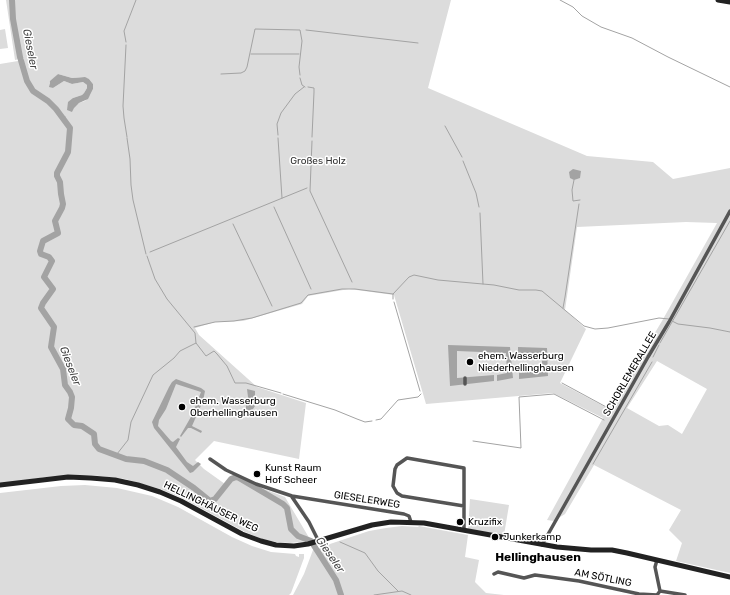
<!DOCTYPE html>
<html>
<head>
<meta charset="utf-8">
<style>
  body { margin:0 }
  canvas { display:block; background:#fff }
</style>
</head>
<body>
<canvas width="730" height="595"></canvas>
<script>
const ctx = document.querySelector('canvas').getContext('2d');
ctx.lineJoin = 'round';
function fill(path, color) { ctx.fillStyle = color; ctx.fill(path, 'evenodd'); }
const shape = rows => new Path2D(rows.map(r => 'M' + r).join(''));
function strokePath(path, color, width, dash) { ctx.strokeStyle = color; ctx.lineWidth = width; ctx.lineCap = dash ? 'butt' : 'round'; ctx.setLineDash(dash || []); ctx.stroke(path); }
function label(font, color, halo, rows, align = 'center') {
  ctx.font = font + ' Rubik,sans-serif'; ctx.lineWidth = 3; ctx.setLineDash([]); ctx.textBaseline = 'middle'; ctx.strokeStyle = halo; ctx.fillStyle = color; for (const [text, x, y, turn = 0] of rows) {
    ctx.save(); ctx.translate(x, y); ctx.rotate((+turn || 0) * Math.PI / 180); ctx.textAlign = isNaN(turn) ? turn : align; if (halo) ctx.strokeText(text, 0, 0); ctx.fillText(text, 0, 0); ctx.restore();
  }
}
const green = shape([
  [6,0,451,0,428,88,587,156,653,162,673,179,730,168,730,573,676,561,682,543,669,530,681,510,594,465,565,514,554,521,547,520,603,418,553,393,426,404,394,295,349,289,308,296,302,304,243,321,215,322,195,328,199,335,257,387,306,403,299,459,214,441,195,460,204,469,225,484,233,476,239,477,256,486,285,497,311,541,290,543,276,542,262,539,245,532,182,498,160,489,125,479,91,475,46,477,0,484,0,64,24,60,24,58,15,60],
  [58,74,72,78,82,77,89,79,93,84,93,89,90,95,85,101,79,103,73,108,72,112,73,98,82,95,84,93,87,88,87,85,83,82,72,84,64,81,53,88,49,86,49,83],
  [686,222,717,223,662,321,609,409,560,383,586,329,565,310,577,227],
  [657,361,707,389,682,434,668,425,659,426,627,408],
  [5,29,8,48,0,49,0,30],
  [85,485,117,488,152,496,178,507,232,537,252,546,271,552,295,554,296,556,299,557,299,554,304,554,304,558,291,593,289,595,0,595,0,493,61,486],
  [470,499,509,505,504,535,468,529],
  [402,526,418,527,419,526,468,535,465,557,479,560,475,582,486,593,504,595,293,595,304,574,313,550,316,550,321,547,369,531,386,528]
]);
const water = shape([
  [58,74,72,78,85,77,89,79,93,84,93,89,88,99,79,103,74,108,72,112,67,110,68,102,73,98,82,95,84,93,87,88,87,85,83,82,72,84,64,81,53,88,49,87,50,81],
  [573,169,581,171,580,178,574,180,570,178,569,172],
  [448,345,510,347,513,378,497,381,497,375,507,373,506,353,457,351,457,378,494,375,494,381,450,386],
  [518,347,547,348,548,376,519,379,519,373,542,370,542,354,518,353],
  [176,379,201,388,205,391,203,401,192,426,202,431,201,433,191,428,188,428,181,437,180,436,192,415,201,392,176,384,166,409,159,420,158,426,171,441,173,442,178,438,180,439,176,447,187,462,193,466,198,462,201,464,193,472,190,473,154,428,152,422,169,387,172,382],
  [247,389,255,391,255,406,251,412,248,413,246,411,246,402,248,397]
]);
const stream = shape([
  [560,0,573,7,582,16,601,27,632,38,668,57,730,87],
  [306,30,418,43],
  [126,42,124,31,136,0],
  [126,45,123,106,124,118,127,137],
  [251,54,299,54],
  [221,74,241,73,245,71,247,67,255,29,300,30,302,41,299,67,300,75],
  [300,78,302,85,305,87],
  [308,87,314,88,314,92,312,137],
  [64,119,65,117],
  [445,126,462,157],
  [278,135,277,124,281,113,295,94,304,87],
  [127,138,130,159,131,185,133,200,146,254],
  [278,138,282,198],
  [312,141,310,191,352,282],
  [463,161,476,193,479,207],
  [574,180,572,190,573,201,580,200],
  [274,207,311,289],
  [480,213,483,284],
  [233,224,272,306],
  [150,252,307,188],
  [147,256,155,279,167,299,195,333,196,343],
  [393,299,393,294,409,277,414,275,438,280,494,285,519,290,536,290,542,291,584,326,595,329,608,328,659,318,669,319],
  [394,302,420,391],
  [563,308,565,297,579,204],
  [672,321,678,324,710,328,730,332],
  [194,327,215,322,234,321,252,318,301,303,308,295,342,289,355,289,393,294],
  [660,343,730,221],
  [653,357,659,345],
  [562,383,610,409],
  [283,394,335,410,357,419,365,422,372,421],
  [376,420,381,419,398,400,418,397,421,394],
  [473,441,521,448,519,397,554,394,604,420],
  [117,454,128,440,131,422,153,375,174,358,180,351,196,343,206,356,214,351,217,354,227,366,235,383,246,383,281,393],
  [593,464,652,362],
  [340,542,365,553,378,571,398,591],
  [374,595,402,591,411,595]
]);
const river = shape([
  [12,0,13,19,20,57,27,81,33,91,48,101,56,109,70,128,68,152,57,173,57,176,60,182,61,194,63,204,62,208,55,221,58,233,43,241,40,251,41,254,49,257,52,261,44,277,53,289,43,303,41,308,54,327,51,347,63,369,65,385,70,392,72,397,71,408,68,419,74,425,82,426,94,434,95,444,99,449,126,459,144,461,167,470,194,488,210,501,215,499,231,479,236,477,239,478,283,504,287,508,291,529,298,536,311,541,336,580,341,595]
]);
const street = shape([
  [465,384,465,378],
  [210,459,226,470,256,484,292,496,404,514,409,516,411,522],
  [292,497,309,522,319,542],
  [464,506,402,496,397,493,393,486,395,469,397,465,407,458,464,468,464,530],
  [542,545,648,357,669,322,730,211],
  [657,560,655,567,660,591],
  [494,574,498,572,524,578,535,575,579,581,639,594,657,595,660,591,685,595]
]);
const secondary = shape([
  [718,0,730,2],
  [0,485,68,477,91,478,115,480,138,485,160,492,181,501,242,534,261,541,276,545,294,546,308,544,372,525,391,522,424,523,557,547,591,550,612,550,627,553,730,577]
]);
const markers = [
  [470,362,4,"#000"],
  [182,407,4,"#000"],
  [257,474,4,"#000"],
  [460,522,4,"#000"],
  [495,537,4,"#000"]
];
const parkNames = [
  ["Großes Holz",318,161]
];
const poiNames = [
  ["ehem. Wasserburg",478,356],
  ["Niederhellinghausen",478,368],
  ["ehem. Wasserburg",190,401],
  ["Oberhellinghausen",190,413],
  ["Kunst Raum",265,468],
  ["Hof Scheer",265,480],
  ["Kruzifix",468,522],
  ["Junkerkamp",503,537]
];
const streetNames = [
  ["SCHORLEMERALLEE",630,374,-60],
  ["GIESELERWEG",367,500,9],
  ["HELLINGHÄUSER WEG",211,507,26],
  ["AM SÖTLING",603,578,11]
];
const waterNames = [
  ["Gieseler",30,49,79],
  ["Gieseler",70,366,69],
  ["Gieseler",330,555,55]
];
const quarterNames = [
  ["Hellinghausen",538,558]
];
fill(green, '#dcdcdc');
fill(water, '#a3a3a3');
strokePath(stream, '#a3a3a3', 1);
strokePath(river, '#a3a3a3', 6);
strokePath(street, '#555', 3.5);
strokePath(secondary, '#222', 5);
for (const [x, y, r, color] of markers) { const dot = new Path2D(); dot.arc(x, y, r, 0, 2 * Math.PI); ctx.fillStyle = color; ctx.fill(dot); strokePath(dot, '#fff', 1.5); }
label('10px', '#333', '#fff', parkNames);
label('10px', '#000', '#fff', poiNames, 'left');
label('10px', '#000', '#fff', streetNames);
label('italic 11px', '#444', '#fff', waterNames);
label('bold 12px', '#000', '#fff', quarterNames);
</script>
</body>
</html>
